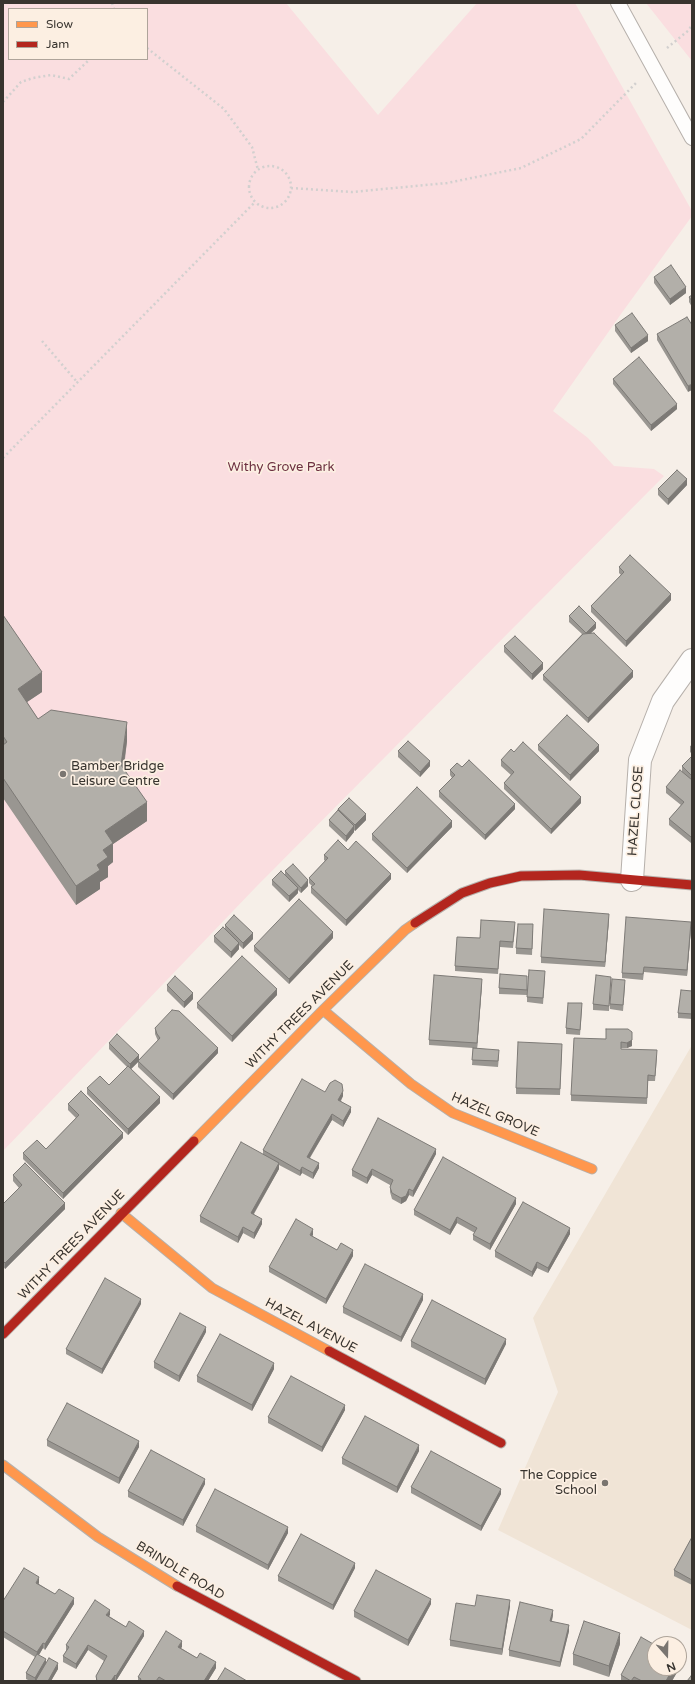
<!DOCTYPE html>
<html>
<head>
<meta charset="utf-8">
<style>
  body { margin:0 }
  #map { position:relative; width:695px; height:1684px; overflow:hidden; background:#f6efe8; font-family:"Varela Round",sans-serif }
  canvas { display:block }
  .frame { position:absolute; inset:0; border:4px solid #38342f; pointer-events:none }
  .legend { position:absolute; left:8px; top:8px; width:140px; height:52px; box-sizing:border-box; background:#fcefe2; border:1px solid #aea49a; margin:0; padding:5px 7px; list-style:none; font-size:12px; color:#38342f }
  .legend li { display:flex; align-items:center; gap:8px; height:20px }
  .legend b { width:20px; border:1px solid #aea49a }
  .north { position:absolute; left:647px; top:1636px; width:40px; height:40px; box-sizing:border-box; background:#fcefe2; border:1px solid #aea49a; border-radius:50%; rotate:160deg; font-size:11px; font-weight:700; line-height:16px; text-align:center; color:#38342f }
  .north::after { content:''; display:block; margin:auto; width:14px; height:18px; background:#7a7570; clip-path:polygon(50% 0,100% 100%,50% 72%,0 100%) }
</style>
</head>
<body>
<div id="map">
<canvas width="695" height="1684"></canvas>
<div class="frame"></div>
<ul class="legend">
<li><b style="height:5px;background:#ff974d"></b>Slow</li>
<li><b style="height:5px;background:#b3261e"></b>Jam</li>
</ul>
<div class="north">N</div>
</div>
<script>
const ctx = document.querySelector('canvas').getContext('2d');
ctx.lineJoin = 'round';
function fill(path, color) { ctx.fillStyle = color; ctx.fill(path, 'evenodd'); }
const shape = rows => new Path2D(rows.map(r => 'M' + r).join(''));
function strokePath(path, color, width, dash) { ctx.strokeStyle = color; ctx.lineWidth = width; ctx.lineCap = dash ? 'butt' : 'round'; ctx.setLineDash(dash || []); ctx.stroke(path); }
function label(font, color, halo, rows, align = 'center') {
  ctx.font = font + ' "Varela Round",sans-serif'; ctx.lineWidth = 3.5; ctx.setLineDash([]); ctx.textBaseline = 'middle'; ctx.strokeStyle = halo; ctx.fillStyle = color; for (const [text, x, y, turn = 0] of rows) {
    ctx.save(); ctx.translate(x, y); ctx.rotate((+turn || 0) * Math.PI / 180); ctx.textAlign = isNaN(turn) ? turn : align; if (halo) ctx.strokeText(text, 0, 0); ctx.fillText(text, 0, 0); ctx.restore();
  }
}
const built = shape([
  [692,1045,692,1630,498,1530,558,1392,533,1318]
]);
const green = shape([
  [3,3,286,3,378,115,477,3,575,3,692,211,692,216,621,314,553,411,588,438,614,466,654,469,664,476,256,887,3,1151],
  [9,9,147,9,147,59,9,59],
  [646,3,692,3,692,61]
]);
const path = shape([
  [112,3,114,9],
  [147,48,224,109,252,147,258,170],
  [667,48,689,30,692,24],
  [3,102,21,82,33,78,51,75,69,79,90,59],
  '249 187a21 21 0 1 1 42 0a21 21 0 1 1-42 0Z',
  [291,188,352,192,447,183,521,168,581,139,637,82],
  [42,341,77,382],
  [3,458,255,202]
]);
const lane = shape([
  [618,3,692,138]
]);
const street = shape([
  [632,880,640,760,663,701,692,660]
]);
const slow = shape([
  [323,1010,411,1084,453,1113,592,1169],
  [194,1141,323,1010,405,930,415,923],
  [121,1213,212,1288,329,1351],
  [3,1465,98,1537,177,1586]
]);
const jam = shape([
  [415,923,462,893,490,883,521,876,579,875,692,885],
  [3,1334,194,1141],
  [329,1351,501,1443],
  [177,1586,356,1681]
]);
const wall = shape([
  [654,277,686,293,670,305,654,283],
  [692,295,692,307,689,302,689,297],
  [615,325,648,341,631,353,615,331],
  [692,325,688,392,657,340,657,334],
  [613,379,677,409,651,431,613,384],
  [687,485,668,505,658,495,658,489],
  [619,567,671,600,626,647,591,612,591,606,621,575,619,573],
  [3,615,42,692,27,702,38,719,127,741,124,768,147,821,113,844,113,862,108,866,108,877,100,882,100,889,76,905,3,798],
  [569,616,596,628,591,633,633,677,588,723,543,680,543,675,582,634,569,622],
  [504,646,543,669,532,680,504,652],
  [538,745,599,751,570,781,538,750],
  [692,745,692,754,690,752,690,746],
  [398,751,430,766,420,777,398,757],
  [514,752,581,803,551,834,504,789,504,783,511,775,501,766,501,760],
  [692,756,692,841,691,843,669,825,669,819,681,805,666,793,666,787,682,771,682,766],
  [462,767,515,809,485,840,439,797,439,791,452,778,450,775,450,770],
  [338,809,366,820,355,831,354,830,354,832,346,842,329,826,329,820,338,811],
  [452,827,407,873,372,840,372,834],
  [348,850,391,879,346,926,311,893,311,887,312,886,309,883,309,878,325,861,324,860,324,855],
  [285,871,308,886,301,893,298,890,298,893,289,902,272,885,272,880,285,875],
  [609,919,605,967,541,963,541,957],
  [225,925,253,939,243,949,239,945,239,949,231,958,214,942,214,936,225,929],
  [515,928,513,948,500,947,498,974,455,971,455,966,480,938],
  [691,928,687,976,644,972,643,980,622,978,622,973],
  [533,930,532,955,516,954,516,948],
  [333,938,289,984,254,951,254,946],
  [545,977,543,1004,527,1002,527,997],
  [527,982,527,995,499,994,499,988],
  [611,982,609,1011,593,1010,593,1004],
  [482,984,477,1048,499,1056,498,1067,472,1065,473,1048,429,1045,429,1040],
  [167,985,193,999,184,1008,167,991],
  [625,986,623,1011,610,1009,610,1004],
  [692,991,692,1019,678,1018,678,1013],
  [277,995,232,1042,197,1008,197,1003],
  [582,1009,580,1035,566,1034,566,1028],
  [155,1028,218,1053,173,1100,138,1067,138,1062,131,1069,160,1103,128,1135,87,1094,87,1088,109,1085,127,1067,109,1049,109,1043,139,1060,158,1041,155,1034],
  [632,1037,632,1046,627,1048,621,1048,621,1049,657,1056,655,1081,648,1081,647,1104,571,1101,571,1095,606,1039],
  [562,1049,560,1095,516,1094,516,1088],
  [325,1092,343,1096,341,1101,351,1112,343,1127,332,1120,310,1158,319,1168,313,1179,302,1173,300,1176,279,1165,279,1169,254,1214,262,1224,254,1239,243,1233,238,1243,200,1222,200,1216,263,1155,263,1150],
  [68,1104,123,1138,63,1199,23,1159,23,1153,46,1149,76,1118,68,1110],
  [436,1154,413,1197,409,1195,406,1201,401,1204,392,1199,390,1192,390,1185,372,1175,367,1184,352,1176,352,1170],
  [13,1175,65,1209,5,1269,3,1266,3,1204,19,1188,13,1181],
  [516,1204,490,1250,473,1240,473,1235,475,1233,457,1223,450,1235,414,1215,414,1210],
  [570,1234,548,1273,537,1268,532,1277,495,1257,495,1251],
  [313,1235,312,1236,337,1250,353,1256,326,1304,269,1272,269,1267],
  [423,1300,401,1342,343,1313,343,1307],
  [141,1304,102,1374,66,1354,66,1349],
  [206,1332,179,1382,154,1368,154,1362],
  [411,1341,506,1344,485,1385,411,1347],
  [274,1369,252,1411,197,1382,197,1376],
  [345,1410,322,1452,268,1423,268,1417],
  [47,1440,139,1447,119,1484,47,1446],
  [419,1451,397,1493,342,1464,342,1458],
  [205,1484,183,1526,128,1497,128,1491],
  [411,1487,501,1494,481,1531,411,1493],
  [196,1526,288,1533,268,1570,196,1532],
  [692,1537,692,1585,674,1576,674,1570],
  [355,1568,333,1610,278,1581,278,1576],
  [39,1583,39,1584,55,1594,74,1604,45,1650,43,1648,39,1655,46,1663,58,1669,51,1681,30,1681,26,1679,26,1673,35,1657,3,1637,3,1601],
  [431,1604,408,1646,354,1617,354,1611],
  [475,1606,510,1606,502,1655,450,1646,450,1640],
  [110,1615,109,1616,126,1627,144,1636,116,1681,96,1681,96,1676,104,1661,88,1650,76,1669,63,1662,63,1656,66,1651,66,1645],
  [553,1615,552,1621,569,1631,560,1667,509,1656,509,1650],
  [620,1644,609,1677,573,1665,573,1654],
  [182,1647,181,1648,197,1658,216,1668,208,1681,138,1681,138,1677],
  [679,1668,672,1681,621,1681,621,1675]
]);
const shadedWall = shape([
  [686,287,686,293,670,305,670,299],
  [648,335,648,341,631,353,631,348],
  [692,384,692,390,688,392,688,386],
  [677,404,677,409,651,431,651,425],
  [687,479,687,485,668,505,668,499],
  [671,594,671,600,626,647,626,641],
  [596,623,596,628,586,638,586,633],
  [543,663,543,669,532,680,532,674],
  [633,671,633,677,588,723,588,718],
  [42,672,42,692,18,708,18,689],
  [127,722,127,741,121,784,121,765],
  [599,745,599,751,570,781,570,775],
  [430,761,430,766,420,777,420,772],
  [581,797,581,803,551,834,551,829],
  [147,802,147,821,113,844,113,862,108,866,108,877,100,882,100,889,76,905,76,886,97,865,103,850,105,831],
  [515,804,515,809,485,840,485,835],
  [366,814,366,820,355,831,355,825],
  [452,821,452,827,407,873,407,868],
  [354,826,354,832,346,842,346,836],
  [692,836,692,841,691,843,691,837],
  [391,874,391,879,346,926,346,920],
  [308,880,308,886,301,893,301,888],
  [298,888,298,893,289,902,289,896],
  [609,914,609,919,605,967,605,962],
  [691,922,691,928,687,976,687,970],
  [333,932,333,938,289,984,289,979],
  [253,933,253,939,243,949,243,943],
  [239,943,239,949,231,958,231,952],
  [482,979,482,984,477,1049,477,1043],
  [277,989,277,995,232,1042,232,1036],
  [193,993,193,999,184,1008,184,1002],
  [632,1032,632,1046,627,1048,627,1043],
  [218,1048,218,1053,173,1100,173,1094],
  [139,1055,139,1061,130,1070,130,1064],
  [343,1091,343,1096,338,1105,338,1100],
  [160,1097,160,1103,128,1135,128,1129],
  [351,1107,351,1112,343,1127,343,1121],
  [332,1114,332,1120,307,1162,307,1157],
  [123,1133,123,1138,63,1199,63,1193],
  [436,1149,436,1154,413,1197,413,1191],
  [279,1163,279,1169,251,1218,251,1213],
  [319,1163,319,1168,313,1179,313,1173],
  [302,1167,302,1173,300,1176,300,1171],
  [372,1169,372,1175,367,1184,367,1178],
  [409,1189,409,1195,406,1201,401,1204,401,1198],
  [516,1198,516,1204,490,1250,490,1244],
  [65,1203,65,1209,5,1269,5,1263],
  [457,1217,457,1223,450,1235,450,1230],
  [262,1219,262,1224,254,1239,254,1233],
  [243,1227,243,1233,238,1243,238,1237],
  [570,1228,570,1234,548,1273,548,1268],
  [313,1229,313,1235,310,1240,310,1235],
  [353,1250,353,1256,326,1304,326,1299],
  [537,1262,537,1268,532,1277,532,1272],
  [423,1294,423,1300,401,1342,401,1337],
  [141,1299,141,1304,102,1374,102,1369],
  [206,1327,206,1332,179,1382,179,1376],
  [506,1339,506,1344,485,1385,485,1379],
  [274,1363,274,1369,252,1411,252,1405],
  [345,1405,345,1410,322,1452,322,1447],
  [139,1441,139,1447,119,1484,119,1478],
  [419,1445,419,1451,397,1493,397,1487],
  [205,1479,205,1484,183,1526,183,1520],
  [501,1489,501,1494,481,1531,481,1526],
  [288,1527,288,1533,268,1570,268,1565],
  [355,1563,355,1568,333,1610,333,1605],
  [39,1577,39,1583,36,1588,36,1583],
  [74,1598,74,1604,45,1650,45,1644],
  [431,1599,431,1604,408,1646,408,1640],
  [510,1600,510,1606,502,1655,502,1649],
  [110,1610,110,1615,106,1620,106,1615],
  [553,1610,553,1615,550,1627,550,1621],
  [569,1625,569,1631,560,1667,560,1662],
  [144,1631,144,1636,116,1681,116,1676],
  [620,1633,620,1644,609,1677,609,1666],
  [182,1641,182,1647,178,1652,178,1647],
  [43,1643,43,1648,37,1658,37,1652],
  [88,1645,88,1650,76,1669,76,1664],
  [46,1659,46,1665,36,1680,36,1681,35,1681,35,1678],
  [216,1662,216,1668,208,1681,204,1681],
  [58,1663,58,1669,51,1681,48,1681],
  [673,1668,679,1668,679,1669,672,1681,666,1681],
  [115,1675,115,1681,111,1681]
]);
const building = shape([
  [671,265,686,287,670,299,654,277,671,265],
  [692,295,692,301,689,297,692,295],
  [632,313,648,335,631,348,615,325,632,313],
  [687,317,692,325,692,384,688,386,657,334,687,317],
  [639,357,677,404,651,425,613,379,639,357],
  [677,470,687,479,668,499,658,489,677,470],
  [630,555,671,594,626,641,591,606,624,572,619,567,630,555],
  [579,606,596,623,586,633,569,616,579,606],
  [3,615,42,672,18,689,38,719,51,710,127,722,121,765,147,802,105,831,113,843,103,850,108,857,97,865,100,870,76,886,3,778,3,745,7,742,3,736,3,615],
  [594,633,633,671,588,718,543,675,583,634,594,633],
  [515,636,543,663,532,674,504,646,515,636],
  [567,715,599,745,570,775,538,745,567,715],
  [408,741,430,761,420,772,398,751,408,741],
  [523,742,581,797,551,829,504,783,514,772,501,760,511,749,514,752,523,742],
  [692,756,692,776,682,766,692,756],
  [469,760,515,804,485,835,439,791,455,775,450,770,457,763,462,767,469,760],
  [680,770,692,780,692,836,691,837,669,819,684,802,666,787,680,770],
  [417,787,452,821,407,868,372,834,417,787],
  [349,798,366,814,355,825,338,809,349,798],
  [338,810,354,826,346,836,329,820,338,810],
  [338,840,348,850,356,841,391,874,346,920,311,887,315,884,309,878,328,858,324,855,338,840],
  [293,864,308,880,301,888,285,871,293,864],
  [281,871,298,888,289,896,272,880,281,871],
  [299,899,333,932,289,979,254,946,299,899],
  [544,909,609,914,605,962,541,957,544,909],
  [234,915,253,933,243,943,225,925,234,915],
  [626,917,691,922,687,970,644,967,643,974,622,973,626,917],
  [481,920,515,922,513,942,500,941,498,969,455,966,457,937,480,938,481,920],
  [518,924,533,924,532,949,516,948,518,924],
  [223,927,239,943,231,952,214,936,223,927],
  [242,956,277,989,232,1036,197,1003,242,956],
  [529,970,545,971,543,998,527,997,529,970],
  [500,974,527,976,527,990,499,988,500,974],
  [434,975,482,979,477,1043,429,1040,434,975],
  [596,975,611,977,609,1006,593,1004,596,975],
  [175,976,193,993,184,1002,167,985,175,976],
  [612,979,625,980,623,1005,610,1004,612,979],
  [681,990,692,991,692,1014,678,1013,681,990],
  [568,1003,582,1003,580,1030,566,1028,568,1003],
  [172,1010,179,1011,218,1048,173,1094,138,1061,160,1038,157,1034,155,1028,172,1010],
  [606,1029,628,1029,632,1032,632,1040,627,1043,621,1042,621,1049,657,1050,655,1076,648,1075,647,1098,571,1095,574,1038,606,1039,606,1029],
  [117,1034,139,1055,130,1064,109,1043,117,1034],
  [518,1042,562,1044,560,1089,516,1088,518,1042],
  [473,1048,499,1050,498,1061,472,1060,473,1048],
  [128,1066,160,1097,128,1129,87,1088,100,1076,109,1085,128,1066],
  [302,1079,325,1092,330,1083,335,1080,342,1084,343,1091,338,1100,351,1107,343,1121,332,1114,319,1136,307,1157,319,1163,313,1173,302,1167,300,1171,263,1150,302,1079],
  [81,1091,123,1133,63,1193,23,1153,37,1140,46,1149,79,1115,68,1104,81,1091],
  [378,1118,436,1149,413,1191,409,1189,406,1196,401,1198,392,1193,390,1187,393,1180,372,1169,367,1178,352,1170,378,1118],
  [241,1142,279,1163,251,1213,262,1219,254,1233,243,1227,238,1237,200,1216,241,1142],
  [443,1157,516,1198,490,1244,473,1235,477,1228,457,1217,450,1230,414,1210,443,1157],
  [25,1163,65,1203,5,1263,3,1261,3,1204,22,1185,13,1175,25,1163],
  [523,1202,570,1228,548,1268,537,1262,532,1272,495,1251,523,1202],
  [296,1219,313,1229,310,1235,337,1250,341,1243,353,1250,326,1299,269,1267,296,1219],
  [365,1264,423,1294,401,1337,343,1307,365,1264],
  [105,1278,141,1299,102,1369,66,1349,105,1278],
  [432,1300,506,1339,485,1379,411,1341,432,1300],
  [180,1313,206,1327,179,1376,154,1362,180,1313],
  [220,1334,274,1363,252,1405,197,1376,220,1334],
  [291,1376,345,1405,322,1447,268,1417,291,1376],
  [67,1403,139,1441,119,1478,47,1440,67,1403],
  [365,1416,419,1445,397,1487,342,1458,365,1416],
  [151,1450,205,1479,183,1520,128,1491,151,1450],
  [431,1451,501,1489,481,1526,411,1487,431,1451],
  [215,1489,288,1527,268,1565,196,1526,215,1489],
  [301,1534,355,1563,333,1605,278,1576,301,1534],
  [692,1537,692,1580,674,1570,692,1537],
  [24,1568,39,1577,36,1583,55,1594,59,1589,74,1598,45,1644,43,1643,37,1652,3,1631,3,1601,24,1568],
  [376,1570,431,1599,408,1640,354,1611,376,1570],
  [477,1595,510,1600,502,1649,450,1640,456,1603,475,1606,477,1595],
  [95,1600,110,1610,106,1615,126,1627,129,1621,144,1631,116,1676,115,1675,111,1681,97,1681,96,1676,107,1656,88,1645,76,1664,63,1656,69,1647,66,1645,95,1600],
  [520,1602,553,1610,550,1621,569,1625,560,1662,509,1650,520,1602],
  [584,1621,620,1633,609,1666,573,1654,584,1621],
  [166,1631,182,1641,178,1647,197,1658,200,1653,216,1662,204,1681,166,1681,159,1677,156,1681,140,1681,141,1679,138,1677,166,1631],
  [641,1637,655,1645,655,1668,673,1668,666,1681,642,1681,634,1677,631,1681,621,1675,641,1637],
  [37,1654,46,1659,35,1678,26,1673,37,1654],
  [49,1658,58,1663,48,1681,39,1681,36,1680,49,1658],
  [225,1668,247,1681,217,1681,225,1668],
  [691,1676,692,1677,692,1681,687,1681,691,1676]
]);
const markers = [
  [63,774,4,"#7a7570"],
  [605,1483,4,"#7a7570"]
];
const parkNames = [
  ["Withy Grove Park",281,468]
];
const poiNames = [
  ["Bamber Bridge",71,767],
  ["Leisure Centre",71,782],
  ["The Coppice",597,1476,"right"],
  ["School",597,1491,"right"]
];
const streetNames = [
  ["HAZEL CLOSE",636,811,-86],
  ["WITHY TREES AVENUE",300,1015,-45],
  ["HAZEL GROVE",495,1115,23],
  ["WITHY TREES AVENUE",72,1245,-46],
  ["HAZEL AVENUE",311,1326,28],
  ["BRINDLE ROAD",180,1571,31]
];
fill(built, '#f0e4d6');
fill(green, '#fadee0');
strokePath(lane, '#b6b0ab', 16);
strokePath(street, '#b6b0ab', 24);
strokePath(slow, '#b6b0ab', 11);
strokePath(jam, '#b6b0ab', 11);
strokePath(path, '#d2d0cf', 2.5, [2, 3]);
strokePath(lane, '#fefdfc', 14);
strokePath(street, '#fefdfc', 22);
strokePath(slow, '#ff974d', 9);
strokePath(jam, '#b3261e', 9);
fill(wall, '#999691');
fill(shadedWall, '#7d7a76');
fill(building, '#b2afa9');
strokePath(building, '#7d7a76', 1);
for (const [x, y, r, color] of markers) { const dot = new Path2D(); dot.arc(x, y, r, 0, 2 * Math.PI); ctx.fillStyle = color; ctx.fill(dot); strokePath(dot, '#fcefe2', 1.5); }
label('13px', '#6d3141', '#fcefe2', parkNames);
label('13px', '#38342f', '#fcefe2', poiNames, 'left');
label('13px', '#38342f', '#fcefe2', streetNames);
</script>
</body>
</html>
